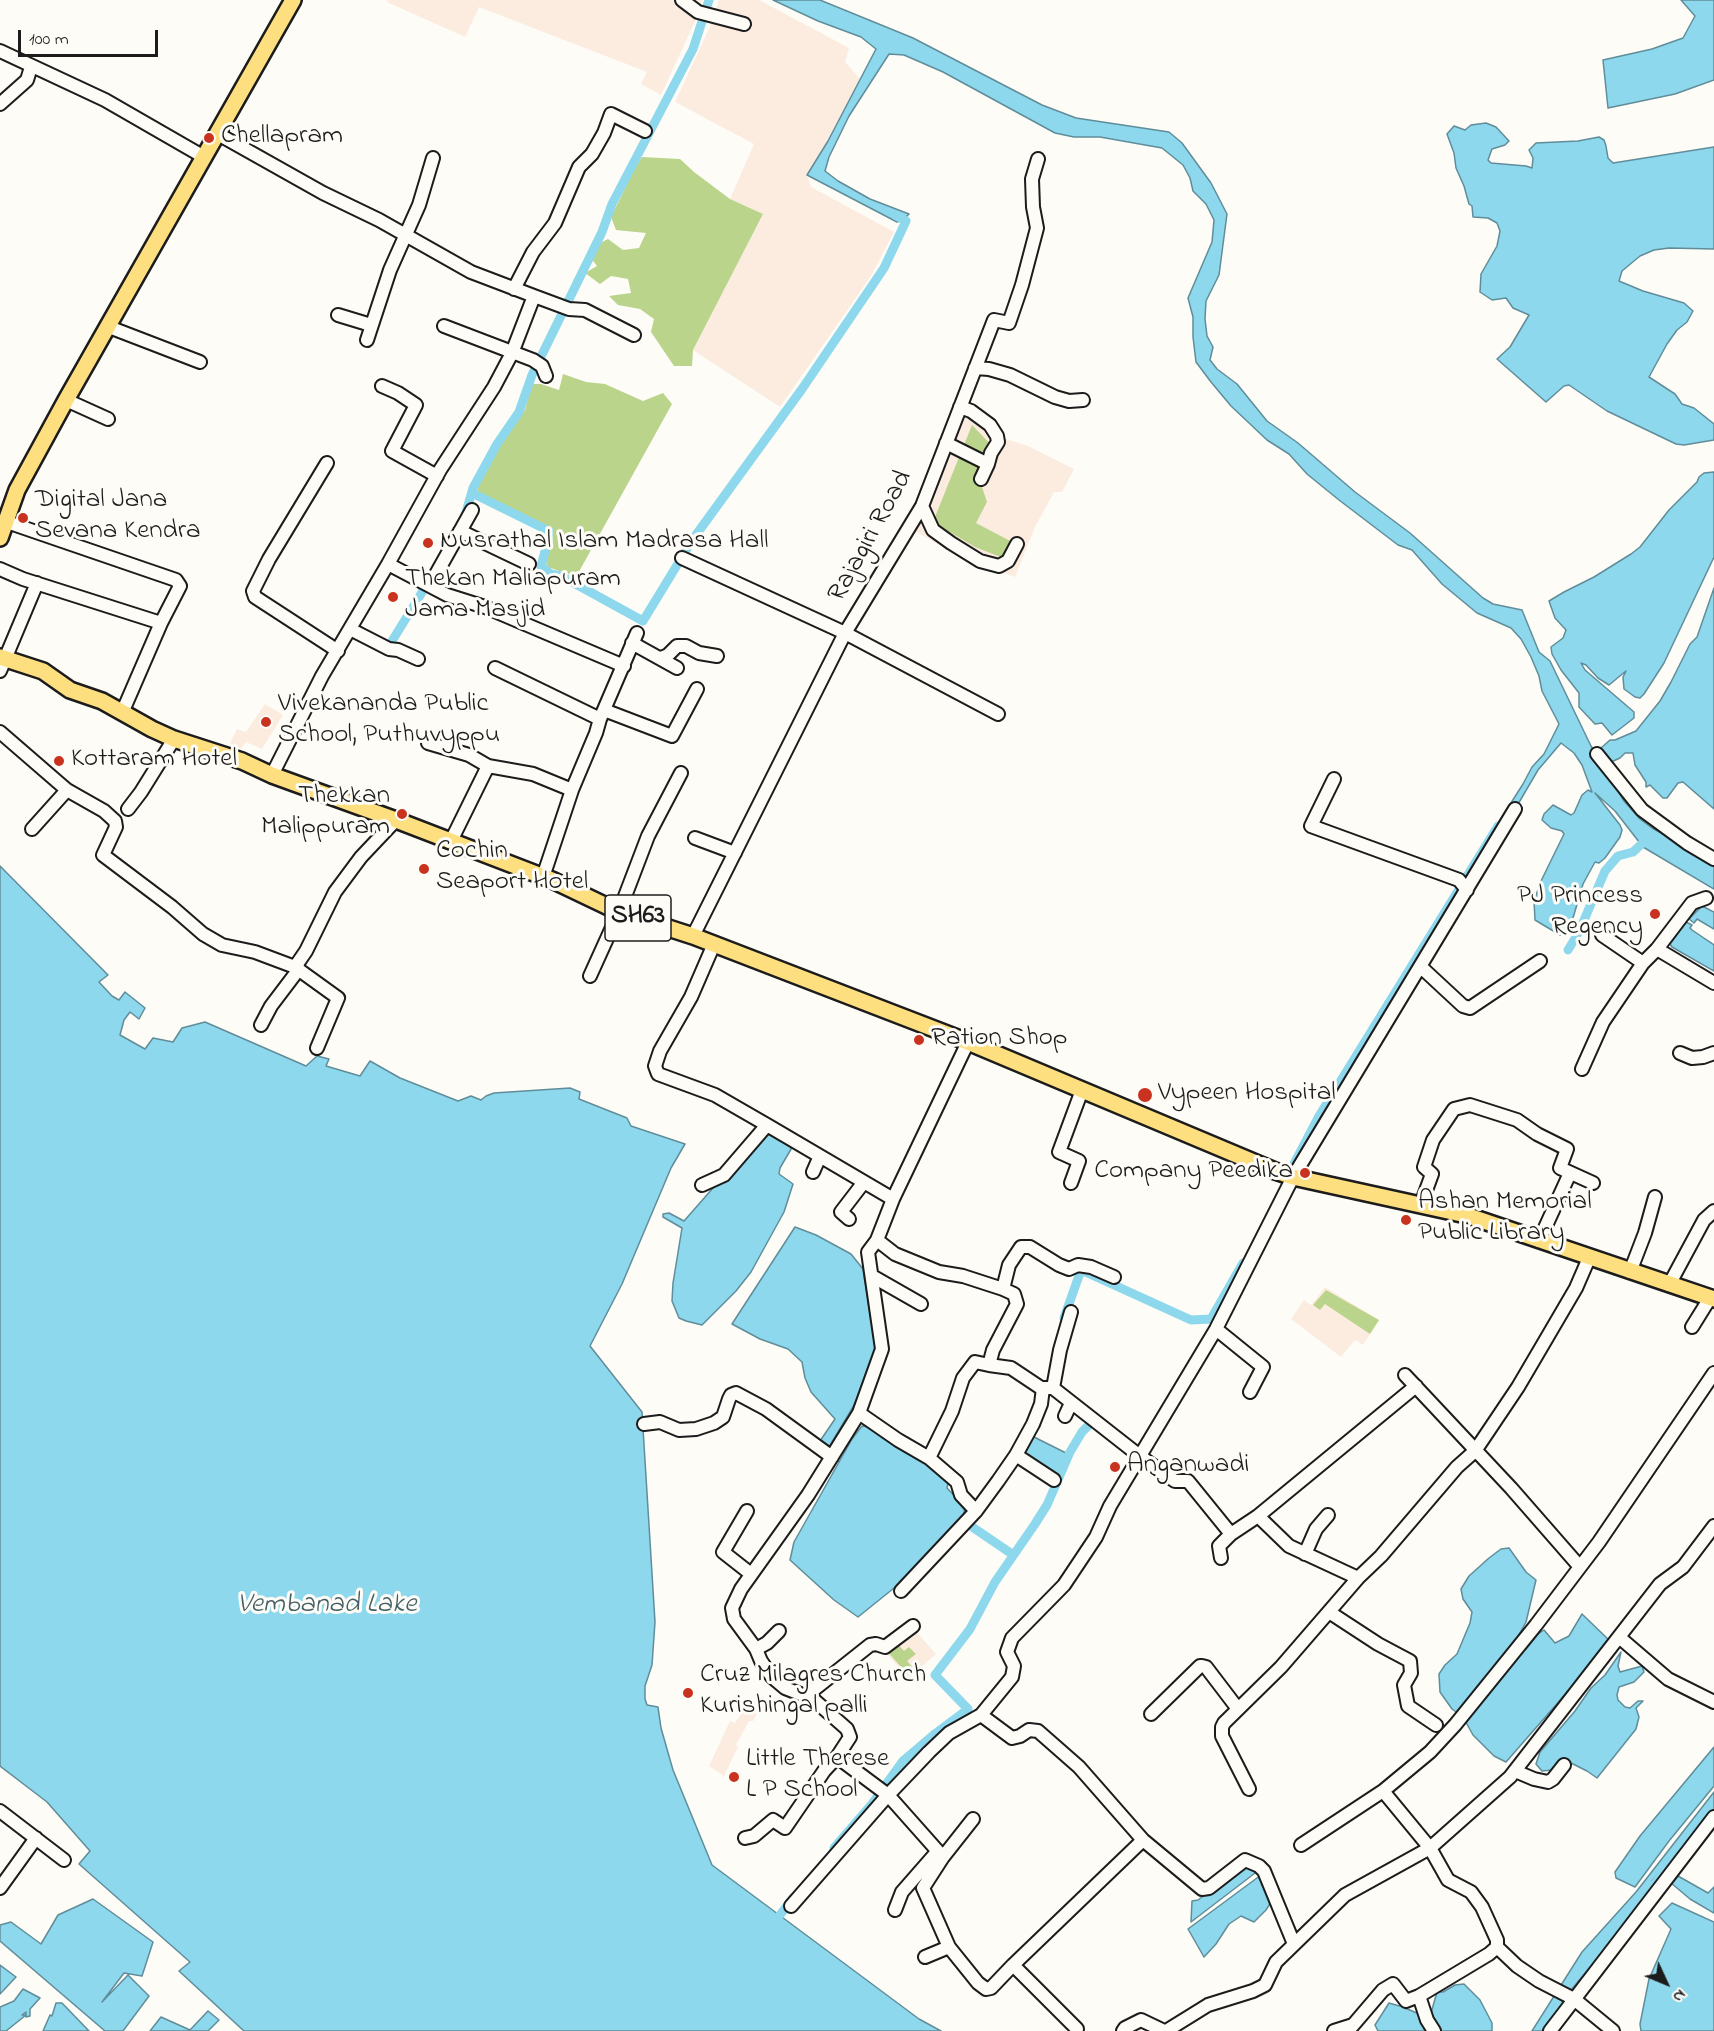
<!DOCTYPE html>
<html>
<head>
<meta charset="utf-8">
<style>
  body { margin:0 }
  #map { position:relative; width:1714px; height:2031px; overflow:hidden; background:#fdfcf7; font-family:"Indie Flower",sans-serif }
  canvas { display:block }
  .north { position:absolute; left:1636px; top:1953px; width:60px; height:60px; -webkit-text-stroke:4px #fdfcf7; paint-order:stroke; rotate:134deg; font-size:16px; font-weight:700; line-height:24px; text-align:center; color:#1c1c1c }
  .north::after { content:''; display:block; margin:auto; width:21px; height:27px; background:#1c1c1c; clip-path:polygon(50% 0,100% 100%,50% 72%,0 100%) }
  .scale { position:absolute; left:18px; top:30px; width:140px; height:27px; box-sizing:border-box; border:3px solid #1c1c1c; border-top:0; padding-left:8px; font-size:18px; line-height:21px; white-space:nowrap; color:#1c1c1c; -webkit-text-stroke:4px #fdfcf7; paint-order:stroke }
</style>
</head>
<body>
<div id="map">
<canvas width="1714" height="2031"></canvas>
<div class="north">N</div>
<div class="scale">100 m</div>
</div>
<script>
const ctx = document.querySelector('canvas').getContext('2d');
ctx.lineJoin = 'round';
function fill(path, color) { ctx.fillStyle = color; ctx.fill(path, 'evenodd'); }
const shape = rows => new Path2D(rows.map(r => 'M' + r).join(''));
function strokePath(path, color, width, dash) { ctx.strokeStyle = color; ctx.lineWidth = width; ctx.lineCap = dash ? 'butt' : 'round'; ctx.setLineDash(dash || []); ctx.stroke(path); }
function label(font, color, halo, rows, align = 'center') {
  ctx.font = font + ' "Indie Flower",sans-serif'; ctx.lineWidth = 6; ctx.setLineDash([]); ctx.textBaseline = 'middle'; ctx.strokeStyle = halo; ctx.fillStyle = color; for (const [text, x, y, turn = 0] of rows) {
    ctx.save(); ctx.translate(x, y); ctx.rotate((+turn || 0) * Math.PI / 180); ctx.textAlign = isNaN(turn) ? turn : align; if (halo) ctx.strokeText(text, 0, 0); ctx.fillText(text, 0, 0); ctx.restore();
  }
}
const built = shape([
  [388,0,702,0,697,9,697,17,661,95,641,84,647,72,479,7,465,37,387,2],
  [719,0,759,0,849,48,845,62,860,79,828,141,807,175,811,187,894,232,871,276,780,407,693,350,763,214,730,199,754,144,675,102,713,20],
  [963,405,1003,438,1028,446,1074,469,1062,492,1054,492,1035,527,1015,577,965,559,914,531],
  [265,704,283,715,262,749,246,742,241,749,230,743,237,729,246,732],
  [1325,1287,1379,1320,1363,1345,1355,1340,1341,1357,1291,1319,1304,1300,1311,1305],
  [913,1628,936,1654,909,1678,883,1650],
  [745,1707,757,1714,753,1721,749,1721,736,1745,738,1747,724,1776,709,1766,730,1721,735,1723]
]);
const green = shape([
  [642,157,680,159,694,172,730,199,763,214,693,350,692,366,674,366,651,332,654,319,640,309,618,305,609,296,631,293,628,279,611,276,600,284,585,273,597,266,591,258,596,245,608,239,623,250,639,248,646,233,616,230,611,217,636,166],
  [563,374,586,382,605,384,643,401,663,393,672,404,576,577,548,567,546,563,551,535,474,498,487,466,509,431,525,410,532,384,541,384,559,390],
  [972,425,995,449,1001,452,982,487,987,502,976,523,1014,543,1008,560,975,547,933,522],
  [1326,1290,1379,1320,1370,1334,1325,1304,1320,1310,1313,1305],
  [896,1642,904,1651,909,1647,916,1654,907,1661,916,1671,910,1677,885,1649]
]);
const water = shape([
  [773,0,820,0,913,38,1042,105,1076,118,1169,132,1182,143,1211,183,1227,214,1219,275,1206,301,1205,319,1207,336,1213,347,1210,360,1217,369,1237,384,1267,421,1298,443,1355,492,1410,533,1483,598,1493,604,1522,610,1539,652,1550,661,1591,746,1624,801,1640,819,1652,828,1714,861,1714,889,1643,847,1615,811,1595,793,1620,825,1622,830,1620,837,1605,858,1599,863,1595,862,1583,884,1573,918,1565,932,1560,935,1535,920,1534,901,1541,881,1564,834,1562,831,1551,828,1542,820,1544,814,1553,805,1571,815,1574,813,1582,795,1588,790,1592,792,1582,765,1574,753,1561,743,1538,770,1514,811,1490,842,1495,828,1523,784,1532,767,1544,754,1559,724,1542,691,1539,676,1531,657,1521,639,1511,628,1477,613,1442,584,1412,550,1398,545,1339,500,1307,474,1289,454,1267,440,1231,406,1211,382,1196,362,1193,337,1193,317,1188,298,1212,242,1214,220,1206,204,1193,191,1190,178,1183,165,1162,148,1100,137,1074,137,1055,133,943,72,904,55,889,54,849,116,829,157,825,171,838,181,870,199,909,214,903,220,897,222,807,175,828,141,876,49,861,37,818,21,773,0],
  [1681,0,1714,0,1714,80,1675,94,1608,108,1603,60,1652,49,1683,38,1695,16,1681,0],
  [1486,123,1496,127,1509,141,1505,145,1492,149,1488,160,1491,163,1526,166,1532,168,1533,158,1529,150,1536,143,1578,141,1599,137,1604,140,1606,146,1608,158,1613,163,1714,147,1714,249,1669,248,1654,250,1640,256,1622,271,1619,281,1643,291,1684,303,1693,311,1687,322,1677,330,1667,344,1649,377,1675,394,1682,404,1694,408,1714,424,1714,440,1684,445,1676,444,1607,411,1569,385,1564,386,1546,402,1497,359,1510,347,1529,315,1513,308,1506,298,1492,300,1480,292,1481,274,1497,246,1500,231,1497,223,1488,218,1473,217,1472,206,1469,204,1464,186,1456,168,1454,153,1447,134,1454,126,1465,130,1471,125,1486,123],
  [1714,472,1714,557,1664,663,1644,694,1640,698,1635,697,1624,689,1623,677,1626,671,1609,685,1598,678,1586,665,1581,663,1585,670,1634,712,1634,718,1612,735,1602,723,1595,724,1579,707,1579,693,1561,670,1552,654,1551,647,1563,638,1566,630,1555,618,1549,601,1564,592,1594,577,1631,554,1640,547,1669,510,1697,482,1699,477,1704,473,1714,472],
  [1714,588,1714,809,1683,782,1678,783,1667,798,1663,798,1650,785,1646,787,1646,782,1635,765,1633,753,1625,753,1620,758,1609,763,1603,755,1601,748,1610,740,1615,740,1636,731,1660,701,1671,682,1690,644,1697,637,1714,588],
  [0,866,108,975,99,982,112,996,119,1000,125,992,145,1008,139,1019,130,1012,124,1020,120,1035,145,1049,153,1038,173,1042,182,1028,205,1022,306,1066,317,1056,329,1059,326,1066,360,1076,370,1061,400,1078,458,1101,471,1096,481,1100,486,1096,494,1093,570,1088,580,1092,579,1099,627,1118,631,1126,685,1144,671,1168,622,1284,590,1346,642,1412,655,1622,652,1665,645,1686,645,1699,647,1705,658,1707,661,1728,673,1770,712,1865,919,2019,941,2031,244,2031,179,1971,190,1962,79,1864,90,1851,47,1802,0,1766,0,866],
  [1702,906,1714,912,1714,929,1697,919,1694,923,1689,919,1702,906],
  [1686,922,1692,925,1690,928,1692,930,1714,945,1714,971,1672,947,1670,944,1686,922],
  [769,1128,794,1144,780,1168,779,1174,793,1184,784,1212,751,1272,736,1291,702,1325,686,1321,679,1318,672,1301,673,1283,682,1228,663,1217,663,1214,669,1213,684,1221,720,1180,769,1128],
  [795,1227,816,1235,851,1254,863,1269,875,1345,873,1364,853,1407,829,1447,820,1441,835,1419,811,1392,805,1378,802,1362,788,1349,760,1339,732,1324,795,1227],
  [862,1426,871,1427,949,1479,947,1488,965,1507,963,1518,914,1572,858,1617,834,1600,790,1560,794,1542,852,1439,862,1426],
  [1030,1435,1068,1454,1056,1478,1019,1451,1030,1435],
  [1509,1548,1526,1572,1536,1580,1526,1622,1517,1638,1520,1648,1526,1649,1538,1634,1544,1630,1555,1643,1569,1636,1582,1614,1611,1642,1506,1762,1494,1756,1473,1735,1463,1717,1452,1709,1440,1692,1439,1674,1445,1665,1457,1654,1470,1623,1472,1612,1463,1599,1461,1589,1469,1576,1489,1558,1501,1549,1509,1548],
  [1621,1652,1618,1666,1620,1672,1642,1666,1644,1672,1634,1682,1619,1687,1617,1695,1618,1700,1625,1707,1630,1708,1638,1701,1643,1701,1636,1708,1639,1717,1636,1729,1597,1778,1587,1771,1569,1762,1562,1761,1552,1770,1542,1771,1536,1764,1540,1752,1575,1711,1591,1688,1605,1675,1621,1652],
  [1714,1747,1714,1786,1669,1841,1635,1887,1616,1878,1615,1872,1640,1836,1714,1747],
  [1714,1792,1714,1812,1671,1867,1667,1864,1652,1881,1657,1886,1562,2001,1565,2005,1547,2031,1532,2031,1582,1952,1636,1892,1714,1792],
  [1245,1864,1259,1870,1191,1922,1192,1901,1198,1900,1245,1864],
  [1261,1875,1273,1899,1266,1910,1254,1922,1241,1916,1229,1924,1216,1944,1204,1957,1188,1929,1261,1875],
  [1678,1876,1708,1893,1714,1887,1714,1913,1690,1899,1671,1883,1678,1876],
  [93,1899,153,1942,142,1976,124,1973,102,2002,128,1975,149,1996,123,2031,105,2031,0,1941,0,1925,11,1922,41,1944,58,1915,93,1899],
  [1672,1903,1714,1922,1714,2031,1641,2031,1640,2024,1649,1979,1671,1929,1659,1916,1672,1903],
  [0,1965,16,1977,0,1994,0,1965],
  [1464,1984,1480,2000,1492,2023,1492,2031,1439,2031,1431,2013,1437,1992,1443,1992,1455,1985,1464,1984],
  [23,1989,40,1998,30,2009,30,2016,26,2017,26,2012,22,2015,26,2015,6,2031,0,2031,0,2007,14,2001,23,1989],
  [56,2003,62,2003,89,2031,43,2031,50,2015,52,2016,56,2003],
  [1389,2003,1403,2007,1419,2014,1425,2031,1378,2031,1375,2025,1389,2003],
  [208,2011,219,2020,208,2031,150,2031,161,2017,190,2030,208,2011]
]);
const canal = shape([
  [472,493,549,531,548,540,541,566,551,574,561,576,643,621,693,539,802,389,884,268,906,221,895,215],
  [465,516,473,488,497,444,519,412,532,375,602,232,612,204,693,49,709,0],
  [392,641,429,581],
  [1568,950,1579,932,1605,871,1618,856,1633,852,1649,837],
  [1286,1179,1319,1116,1498,826],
  [1064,1318,1081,1270,1191,1320,1211,1319,1243,1263],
  [962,1520,1012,1554],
  [834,1848,872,1804,903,1761,936,1733,968,1709,935,1675,970,1629,995,1582,1035,1524,1047,1505,1070,1452,1082,1432,1091,1423],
  [1647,1894,1672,1862],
  [780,1915,793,1898]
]);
const minor = shape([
  [682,0,698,12,744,24],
  [0,51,105,100,204,157],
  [0,104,27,80,31,67],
  [218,134,323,193,379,220,471,272,534,296,512,353,494,387,440,470,388,564,322,676,272,775],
  [514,289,533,252,555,223,579,167,592,154,604,133,611,114,645,131],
  [534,296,569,309,585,310,634,335],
  [338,315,371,325],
  [444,326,533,360,542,366,546,376],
  [109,327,200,362],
  [367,340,390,270,419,205,433,158],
  [975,368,989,369,1010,375,1055,397,1069,401,1083,400],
  [382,386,398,393,416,405,392,451,437,476],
  [66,400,108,419],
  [960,407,971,411,990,425,997,436,998,442,991,453,988,464],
  [946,443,988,464,981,479],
  [327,463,269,559,253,591,255,597,338,651],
  [922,506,933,530,951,543,980,561,999,566,1008,561,1017,544],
  [460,531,529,564],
  [682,558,845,633,998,714],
  [388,564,447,595,485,607,624,666],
  [0,569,23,579,161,623,180,586,176,580,7,522],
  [430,585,472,510],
  [350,629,389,649,398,650,418,659],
  [632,643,677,668],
  [661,658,668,655,677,646,686,646,699,653,717,656],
  [495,668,600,719],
  [0,671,37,583],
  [604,710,672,736,697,689],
  [122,713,161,623],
  [0,732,67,790,32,829],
  [428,743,469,755,488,766,451,841],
  [1597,754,1642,810,1687,843,1714,859],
  [488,766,533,774,572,790],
  [1334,779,1311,826,1459,880,1467,890],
  [67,790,104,811,115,821,116,827,103,855,172,907,203,934,222,945,255,952,295,967,338,998,317,1048],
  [128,809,141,792,174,739],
  [695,838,735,853],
  [543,877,572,790,596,733,600,719,637,633],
  [693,936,845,633,922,506,994,320,1009,323,1022,285,1037,228,1033,207,1032,179,1038,159],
  [714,944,691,997,660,1051,655,1066,658,1074,715,1095,767,1125],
  [1657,949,1692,903,1706,898],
  [1643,963,1657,949,1714,983],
  [295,967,306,951,335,892,361,857,396,820],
  [1421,967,1463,1006,1470,1008,1540,961],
  [590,976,619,912,648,836,681,773],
  [261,1025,271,1006,299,969],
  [968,1042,893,1199,877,1240,868,1252,882,1349,859,1413,898,1440,929,1458,957,1482,961,1495,976,1511],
  [1680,1053,1692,1058,1703,1057,1714,1053],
  [1582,1069,1603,1022,1643,963,1602,935],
  [813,1172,820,1156],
  [1071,1183,1079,1161,1059,1152,1082,1090],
  [702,1185,724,1175,767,1125,893,1199],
  [1421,1204,1432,1174,1424,1167,1433,1140,1454,1109,1470,1105,1517,1120,1537,1134,1567,1149,1560,1168,1593,1183],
  [849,1219,841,1212,864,1182],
  [877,1240,895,1254,939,1272,963,1276,1003,1289,1014,1294,1017,1304,993,1350,989,1365,975,1362,963,1378,952,1411,929,1458],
  [1539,1241,1570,1173],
  [1630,1272,1645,1233,1655,1197],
  [872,1276,921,1304],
  [1669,1285,1704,1220,1714,1211],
  [1003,1289,1009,1265,1021,1247,1030,1247,1059,1265,1069,1269,1078,1265,1091,1267,1114,1277],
  [1692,1327,1710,1298],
  [1216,1329,1263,1367,1250,1392],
  [989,1365,1011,1368,1041,1388,1053,1388,1141,1457,1175,1481,1188,1481,1231,1534,1258,1516,1289,1546,1358,1578],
  [1405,1375,1511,1488,1580,1567],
  [1053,1388,1060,1350,1071,1312],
  [859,1413,808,1495,741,1589,732,1608,734,1619,756,1649,761,1661,772,1677,785,1688,813,1699,847,1729,850,1737,837,1757,888,1795,929,1752,949,1733,981,1715,1012,1738,1020,1736,1029,1730,1038,1731,1079,1767,1143,1840,1202,1889,1209,1888,1245,1860,1259,1866,1264,1871,1294,1944],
  [1065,1416,1071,1403],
  [644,1424,660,1422,679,1430,696,1429,714,1423,723,1417,729,1399,731,1395,736,1393,766,1409,832,1457],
  [1016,1455,1054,1480],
  [747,1511,723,1552,751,1574],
  [1258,1516,1416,1386],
  [1305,1554,1316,1529,1328,1515],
  [1221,1558,1219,1546,1231,1534],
  [901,1591,976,1511,998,1481,1016,1455,1033,1424,1041,1404,1043,1388],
  [1329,1612,1378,1644,1410,1661,1411,1673,1404,1685,1408,1706,1436,1725],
  [1619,1637,1668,1679,1714,1702],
  [756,1649,767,1643,779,1631],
  [807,1695,870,1645,876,1644,885,1647,913,1626],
  [1151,1714,1200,1666,1202,1666,1206,1667,1238,1709],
  [981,1715,1012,1677,1014,1666,1007,1652,1012,1638,1064,1585,1096,1537,1110,1506,1216,1329,1293,1177,1515,809],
  [1515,1771,1534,1779,1548,1782,1553,1779,1564,1765],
  [1249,1789,1222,1736,1222,1727,1224,1723,1281,1667,1358,1578,1381,1556,1457,1467,1475,1451,1518,1387,1545,1341,1576,1288,1589,1258],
  [0,1811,64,1860],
  [745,1838,754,1836,773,1820,785,1828,824,1771,837,1757],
  [1301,1845,1383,1791,1430,1752,1455,1725,1536,1625,1599,1542,1714,1373],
  [943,1857,973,1819],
  [0,1888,36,1838],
  [791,1906,888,1795,943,1857,923,1888,949,1947,978,1983,986,1989,991,1988,1013,1965,1077,2029],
  [895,1910,902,1892,937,1852],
  [1497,1947,1517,1966,1539,1981,1574,1999,1613,2031],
  [925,1957,949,1947],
  [1013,1965,1143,1840],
  [1419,1996,1427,2020,1434,2031],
  [1123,2031,1125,2028,1141,2020,1164,2031],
  [1166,2031,1208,2005,1253,1991,1265,1985,1276,1962,1345,1895,1430,1848,1510,1777,1660,1584,1683,1567,1714,1526],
  [1334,2031,1353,2025],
  [1348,2031,1383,1990,1393,1984,1406,2001,1419,1996,1489,1954,1497,1947,1497,1940,1482,1907,1471,1892,1448,1880,1430,1848,1383,1791],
  [1550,2031,1714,1817]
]);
const major = shape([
  [0,538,17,490,66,400,293,0],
  [0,657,43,671,70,690,102,701,152,729,174,739,242,761,272,775,396,820,552,880,619,912,693,936,968,1042,1275,1171,1293,1177,1466,1215,1714,1299]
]);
const markers = [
  [209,138,6,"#c8321e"],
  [23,518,6,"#c8321e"],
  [428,543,6,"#c8321e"],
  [393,597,6,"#c8321e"],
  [266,722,6,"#c8321e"],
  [59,761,6,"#c8321e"],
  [402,814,6,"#c8321e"],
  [424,869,6,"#c8321e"],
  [1655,914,6,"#c8321e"],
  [919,1040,6,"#c8321e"],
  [1145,1095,8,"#c8321e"],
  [1305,1173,6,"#c8321e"],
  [1406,1220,6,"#c8321e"],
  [1115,1467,6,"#c8321e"],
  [688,1693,6,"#c8321e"],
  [734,1777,6,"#c8321e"]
];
const shields = [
  [638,918,66]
];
const shieldNames = [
  ["SH63",638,918]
];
const poiNames = [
  ["Chellapram",221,138],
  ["Digital Jana",35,502],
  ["Sevana Kendra",35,533],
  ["Nusrathal Islam Madrasa Hall",440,543],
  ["Thekan Maliapuram",405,581],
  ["Jama Masjid",405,612],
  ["Vivekananda Public",278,706],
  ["School, Puthuvyppu",278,737],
  ["Kottaram Hotel",71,761],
  ["Thekkan",390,798,"right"],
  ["Malippuram",390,829,"right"],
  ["Cochin",436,853],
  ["Seaport Hotel",436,884],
  ["PJ Princess",1643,898,"right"],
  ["Regency",1643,929,"right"],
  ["Ration Shop",931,1040],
  ["Vypeen Hospital",1158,1095],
  ["Company Peedika",1293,1173,"right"],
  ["Ashan Memorial",1418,1204],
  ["Public Library",1418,1235],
  ["Anganwadi",1127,1467],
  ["Cruz Milagres Church",700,1677],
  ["Kurishingal palli",700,1708],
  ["Little Therese",746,1761],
  ["L P School",746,1792]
];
const streetNames = [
  ["Rajagiri Road",872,537,-61]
];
const waterNames = [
  ["Vembanad Lake",327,1606]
];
fill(built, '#fcece0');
fill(green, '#bbd48b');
fill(water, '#8dd8ed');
strokePath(water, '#608d99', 1.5);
strokePath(canal, '#8dd8ed', 9);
strokePath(minor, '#1c1c1c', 16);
strokePath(major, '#1c1c1c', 20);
strokePath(minor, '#fdfcf7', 12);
strokePath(major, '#fedf80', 15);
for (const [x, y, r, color] of markers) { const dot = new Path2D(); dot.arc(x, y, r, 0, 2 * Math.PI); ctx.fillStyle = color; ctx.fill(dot); strokePath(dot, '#fdfcf7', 2); }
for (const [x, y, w] of shields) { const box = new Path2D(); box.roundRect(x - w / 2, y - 23, w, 46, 4.5); ctx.fillStyle = '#fdfcf7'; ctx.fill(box); strokePath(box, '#1c1c1c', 1.5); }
label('bold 26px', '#1c1c1c', null, shieldNames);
label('27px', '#1c1c1c', '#fdfcf7', poiNames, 'left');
label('27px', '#1c1c1c', '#fdfcf7', streetNames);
label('italic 28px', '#445e65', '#fdfcf7', waterNames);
</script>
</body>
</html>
